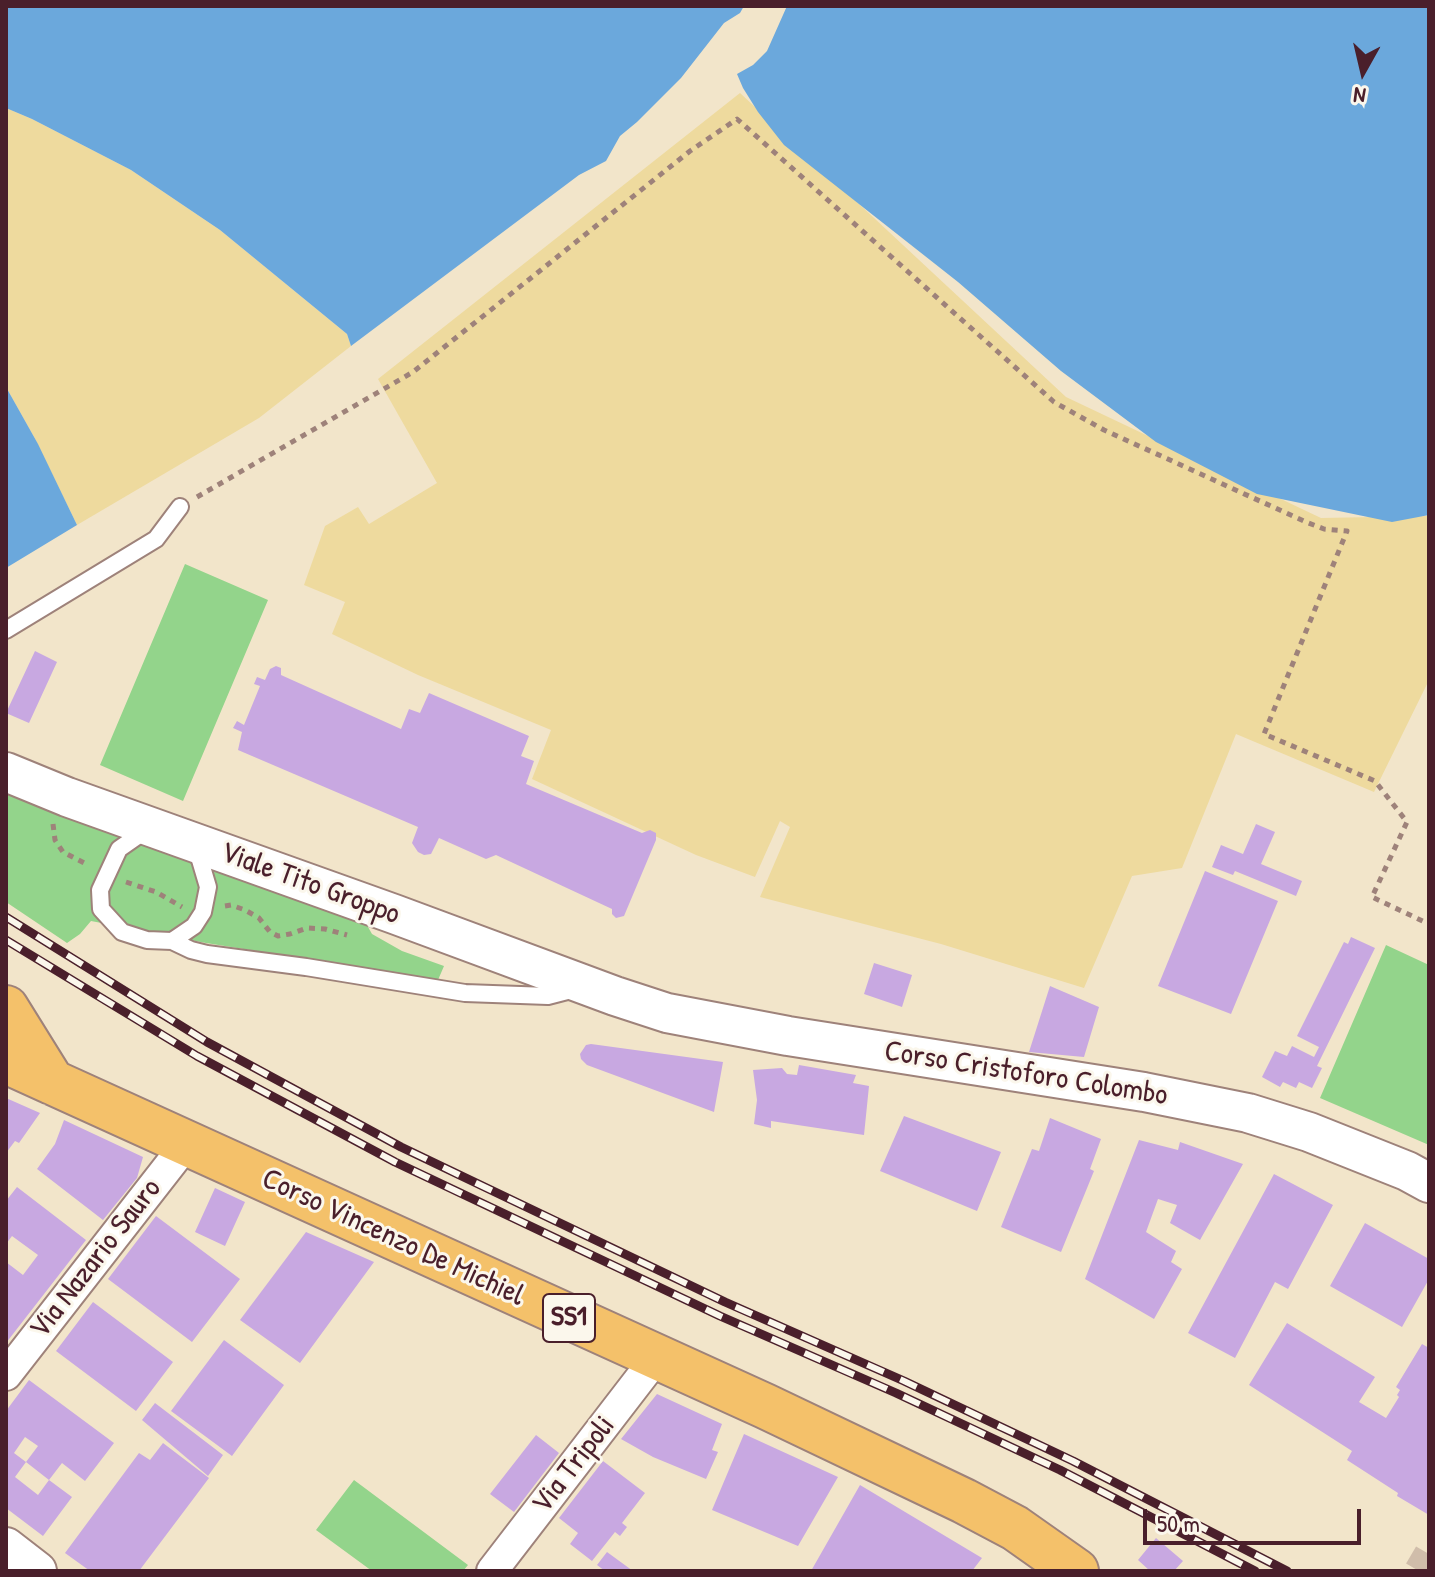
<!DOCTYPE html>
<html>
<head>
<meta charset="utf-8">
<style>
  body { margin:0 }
  #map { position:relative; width:1435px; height:1577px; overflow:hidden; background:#f2e5ca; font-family:"Patrick Hand",sans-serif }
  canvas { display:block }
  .frame { position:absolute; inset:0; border:8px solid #4a1f2b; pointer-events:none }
  .north { position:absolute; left:1323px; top:32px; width:80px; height:80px; -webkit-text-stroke:6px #fbf7ec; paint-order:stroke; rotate:188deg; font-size:22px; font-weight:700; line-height:32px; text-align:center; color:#4a1f2b }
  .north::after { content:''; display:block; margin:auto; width:28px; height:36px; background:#4a1f2b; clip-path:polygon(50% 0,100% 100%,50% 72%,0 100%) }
  .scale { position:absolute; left:1143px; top:1509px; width:218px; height:36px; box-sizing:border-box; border:4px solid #4a1f2b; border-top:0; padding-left:10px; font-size:24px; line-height:28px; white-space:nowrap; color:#4a1f2b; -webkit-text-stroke:6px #fbf7ec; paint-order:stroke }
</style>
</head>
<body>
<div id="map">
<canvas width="1435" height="1577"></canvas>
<div class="frame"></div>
<div class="north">N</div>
<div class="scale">50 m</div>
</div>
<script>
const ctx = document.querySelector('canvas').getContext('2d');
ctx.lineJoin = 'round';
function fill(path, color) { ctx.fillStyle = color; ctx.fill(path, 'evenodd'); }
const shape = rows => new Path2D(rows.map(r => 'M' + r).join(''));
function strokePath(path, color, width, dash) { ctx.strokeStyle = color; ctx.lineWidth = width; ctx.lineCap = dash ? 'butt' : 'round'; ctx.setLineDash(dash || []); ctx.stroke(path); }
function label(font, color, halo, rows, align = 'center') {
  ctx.font = font + ' "Patrick Hand",sans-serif'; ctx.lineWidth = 6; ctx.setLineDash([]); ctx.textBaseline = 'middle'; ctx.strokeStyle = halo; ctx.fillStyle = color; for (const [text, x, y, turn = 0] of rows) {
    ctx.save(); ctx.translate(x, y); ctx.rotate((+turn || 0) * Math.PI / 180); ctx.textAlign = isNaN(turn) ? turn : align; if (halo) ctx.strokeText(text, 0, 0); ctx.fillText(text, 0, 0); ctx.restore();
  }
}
const green = shape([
  [185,564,268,600,183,801,100,765],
  [6,792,364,920,372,934,402,951,444,966,438,980,206,943,91,921,80,934,67,943,6,902],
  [1386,945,1429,965,1429,1145,1320,1098],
  [354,1480,468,1565,463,1571,372,1571,316,1530]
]);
const sand = shape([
  [740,93,1066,397,1321,518,1427,516,1429,515,1429,680,1374,792,1236,734,1182,868,1132,876,1084,988,941,944,760,897,790,827,780,821,755,877,696,855,532,779,551,730,418,675,332,634,345,602,304,585,325,526,358,507,369,524,437,483,378,379],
  [6,108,32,119,131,170,220,230,347,334,351,346,259,418,77,525,34,437,6,387]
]);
const water = shape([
  [6,6,744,6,740,13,724,23,681,78,637,122,620,136,606,161,579,175,351,346,347,334,220,230,131,170,32,119,6,108],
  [787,6,1429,6,1429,515,1392,522,1257,494,1156,442,1061,371,958,282,784,145,758,112,743,88,737,74,753,65,767,51],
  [6,387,38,444,77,525,6,568]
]);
const building = shape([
  [35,651,57,662,29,723,6,713],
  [276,666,281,668,281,675,401,729,409,709,420,713,429,693,529,736,521,756,534,761,526,784,642,833,650,830,656,833,656,840,624,916,616,918,612,914,612,909,496,855,486,859,439,838,431,854,424,855,418,852,412,843,418,827,238,750,242,732,233,728,237,721,244,725,260,686,254,684,257,677,265,680,270,669],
  [1256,824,1275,832,1261,864,1302,881,1296,896,1235,871,1233,875,1212,867,1221,845,1243,854],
  [1205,871,1278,901,1231,1014,1158,986],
  [1351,937,1375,948,1317,1066,1322,1068,1312,1088,1299,1082,1296,1088,1283,1082,1280,1087,1262,1077,1275,1051,1287,1056,1292,1046,1314,1057,1319,1047,1297,1036,1344,942,1348,944],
  [874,963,912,975,902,1007,864,994],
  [1050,986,1099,1007,1084,1057,1029,1052],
  [591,1044,723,1062,714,1112,587,1065,581,1059,580,1054,586,1045],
  [799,1065,856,1075,853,1083,869,1086,864,1135,771,1121,771,1128,754,1124,757,1100,753,1070,782,1068,787,1074,797,1075],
  [6,1098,40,1113,19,1143,15,1141,6,1153],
  [904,1116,1001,1152,977,1211,880,1171],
  [1050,1118,1101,1139,1090,1169,1094,1171,1061,1252,1001,1227,1032,1149,1039,1151],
  [64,1120,143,1157,137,1178,103,1220,37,1169,55,1144],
  [1139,1140,1178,1150,1180,1142,1243,1164,1200,1240,1170,1223,1177,1205,1158,1199,1146,1232,1176,1251,1171,1262,1182,1269,1154,1319,1085,1279],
  [1274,1174,1333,1205,1288,1289,1275,1282,1235,1358,1188,1333],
  [17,1187,86,1240,6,1343,6,1262,23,1275,38,1255,12,1236,6,1244,6,1201],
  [215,1188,245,1202,225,1246,195,1232],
  [156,1216,240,1279,192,1342,108,1279],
  [1365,1223,1429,1259,1429,1279,1402,1327,1330,1286],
  [306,1232,374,1262,300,1363,240,1320],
  [93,1302,173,1362,136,1411,56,1351],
  [1287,1323,1375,1377,1359,1402,1386,1418,1399,1397,1397,1395,1400,1390,1396,1387,1422,1344,1429,1348,1429,1515,1397,1496,1398,1493,1347,1460,1352,1451,1249,1385],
  [224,1340,284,1385,232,1456,171,1411],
  [29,1380,114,1443,85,1481,62,1463,49,1480,72,1497,43,1536,6,1508,6,1411],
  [25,1437,38,1446,26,1462,14,1453],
  [26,1462,49,1480,38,1495,15,1477],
  [657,1394,722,1424,712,1450,718,1452,706,1479,653,1457,621,1439],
  [155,1403,223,1455,208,1476,142,1420],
  [744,1434,838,1477,798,1546,712,1510],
  [536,1435,559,1453,514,1512,490,1494],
  [163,1443,209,1478,139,1571,90,1571,65,1553,139,1453,150,1460],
  [603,1461,645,1493,622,1523,627,1527,620,1536,615,1532,592,1561,570,1544,578,1533,559,1518],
  [860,1485,982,1558,972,1571,811,1571],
  [1156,1538,1183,1561,1174,1571,1150,1571,1138,1560],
  [607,1552,633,1571,605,1571,597,1565]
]);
const minorTunnel = shape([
  [1419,1571,1429,1554]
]);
const path = shape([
  [197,497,413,372,690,151,737,119,1054,402,1104,430,1306,522,1324,529,1347,531,1264,734,1375,781,1407,822,1372,897,1429,924],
  [53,824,55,840,63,852,88,865],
  [126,882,156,892,182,907],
  [225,906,231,905,245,910,259,918,270,932,278,936,290,934,307,928,325,929,347,935]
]);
const service = shape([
  [6,630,156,539,180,507],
  [149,828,119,849,100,890,101,909,122,932,147,940,172,941,194,926,203,912,208,887,200,860,195,849],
  [172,941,191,950,207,954,306,967,465,993,548,996,575,989]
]);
const minor = shape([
  [6,1375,187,1143],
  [492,1571,656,1358]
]);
const tertiary = shape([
  [6,772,67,797,394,914,615,996,667,1013,788,1036,1144,1092,1248,1113,1309,1132,1407,1171,1429,1183],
  [6,1547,37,1571]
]);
const primary = shape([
  [6,1008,52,1082],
  [6,1061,765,1406,964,1501,1015,1528,1076,1571]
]);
const rail = shape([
  [6,917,207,1042,401,1147,725,1302,904,1381,1073,1461,1287,1571],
  [6,940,197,1056,395,1162,720,1316,896,1393,1060,1470,1255,1571]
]);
const shields = [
  [569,1318,52]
];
const shieldNames = [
  ["SS1",569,1318]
];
const streetNames = [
  ["Viale Tito Groppo",310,884,20],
  ["Corso Cristoforo Colombo",1026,1074,9],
  ["Corso Vincenzo De Michiel",393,1238,25],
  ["Via Nazario Sauro",96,1259,-52],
  ["Via Tripoli",574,1465,-52]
];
fill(green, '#93d48b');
fill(sand, '#eeda9e');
fill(water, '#6ba8dc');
fill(building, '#c8a8e1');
strokePath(minorTunnel, '#d0bdaa', 30, [30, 15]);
strokePath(service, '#9e827a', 20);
strokePath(minor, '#9e827a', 34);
strokePath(tertiary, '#9e827a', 42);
strokePath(primary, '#9e827a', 48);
strokePath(path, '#9e827a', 5, [6, 6]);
strokePath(service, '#fff', 16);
strokePath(minor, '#fff', 30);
strokePath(tertiary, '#fff', 38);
strokePath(primary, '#f4c16a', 44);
strokePath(rail, '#4a1f2b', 9);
strokePath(rail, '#fbf7ec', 6, [18]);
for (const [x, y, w] of shields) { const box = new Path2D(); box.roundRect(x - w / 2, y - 24, w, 48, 6); ctx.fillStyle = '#fbf7ec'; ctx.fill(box); strokePath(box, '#4a1f2b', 2); }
label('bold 28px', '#4a1f2b', null, shieldNames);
label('30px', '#4a1f2b', '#fbf7ec', streetNames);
</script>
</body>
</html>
